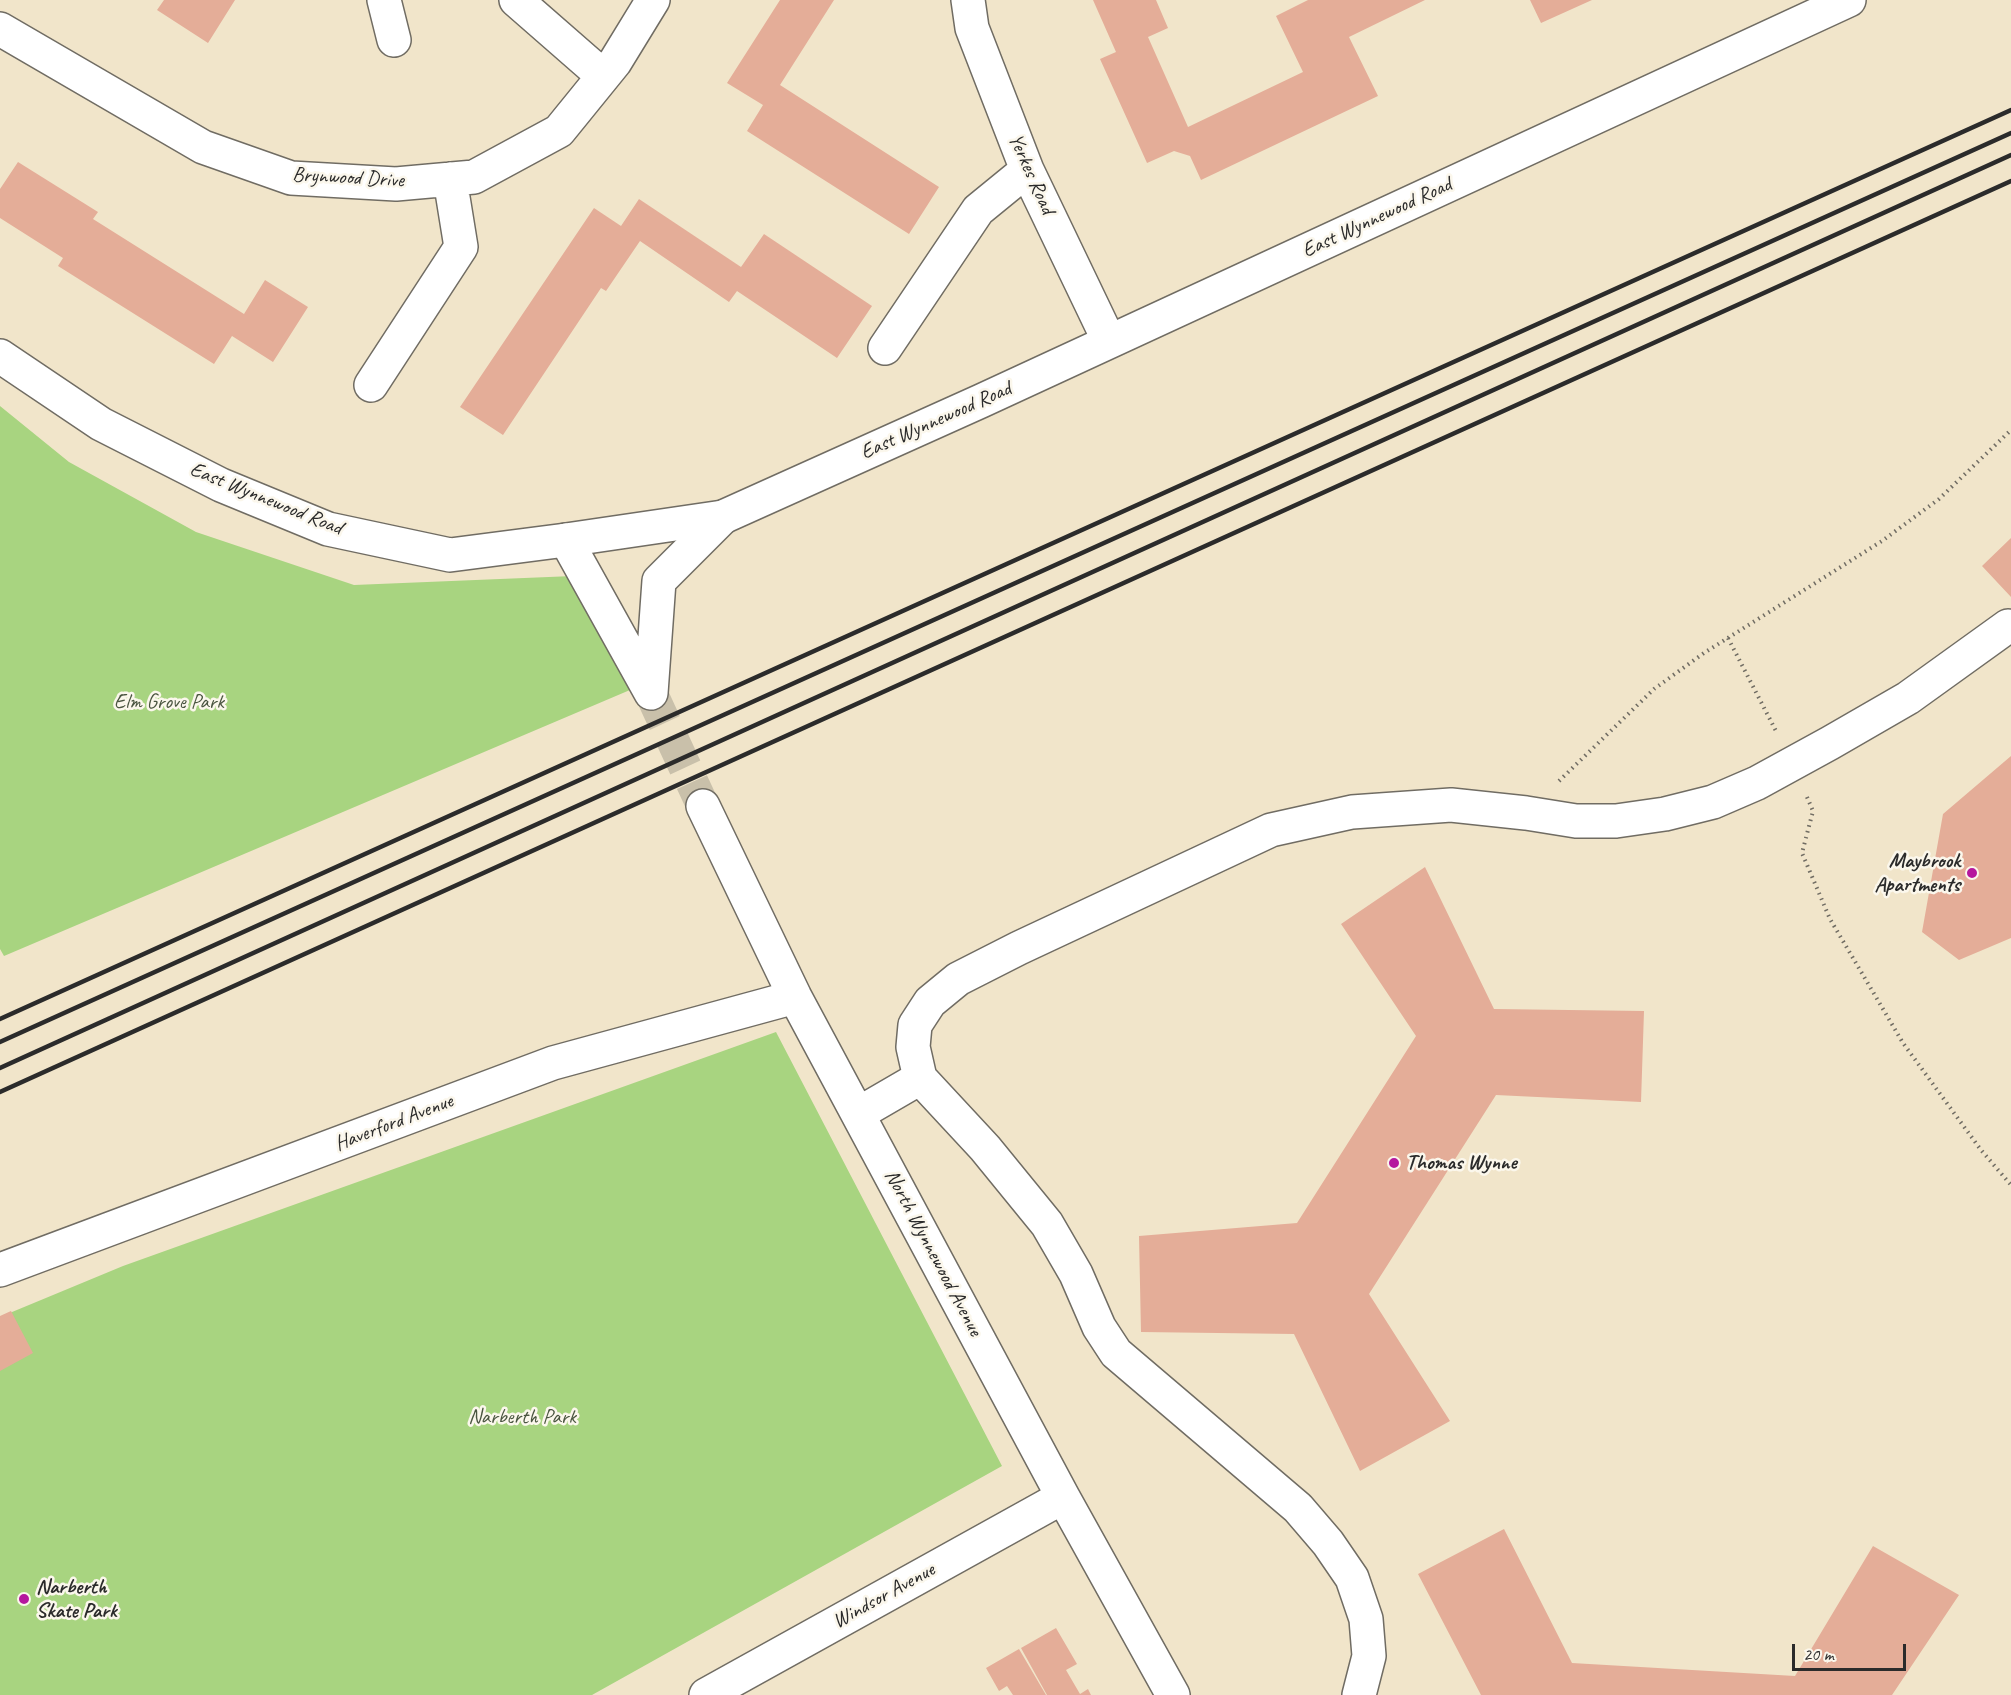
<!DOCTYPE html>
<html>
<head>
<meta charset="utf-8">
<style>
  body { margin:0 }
  #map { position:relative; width:2011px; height:1695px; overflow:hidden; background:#f1e5ca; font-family:Caveat,sans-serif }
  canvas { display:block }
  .scale { position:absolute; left:1792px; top:1644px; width:114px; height:27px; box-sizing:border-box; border:3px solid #2b2b2b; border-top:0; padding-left:8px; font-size:18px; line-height:21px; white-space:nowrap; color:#2b2b2b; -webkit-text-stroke:4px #fbf7ec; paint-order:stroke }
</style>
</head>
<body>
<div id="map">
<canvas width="2011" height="1695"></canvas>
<div class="scale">20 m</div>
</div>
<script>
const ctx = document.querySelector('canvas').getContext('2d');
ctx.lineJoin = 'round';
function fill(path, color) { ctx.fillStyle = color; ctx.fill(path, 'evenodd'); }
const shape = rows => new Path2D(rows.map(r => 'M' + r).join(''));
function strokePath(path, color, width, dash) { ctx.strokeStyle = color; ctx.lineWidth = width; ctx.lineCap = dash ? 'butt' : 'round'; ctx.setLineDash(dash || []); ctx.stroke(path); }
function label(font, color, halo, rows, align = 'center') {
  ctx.font = font + ' Caveat,sans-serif'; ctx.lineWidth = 5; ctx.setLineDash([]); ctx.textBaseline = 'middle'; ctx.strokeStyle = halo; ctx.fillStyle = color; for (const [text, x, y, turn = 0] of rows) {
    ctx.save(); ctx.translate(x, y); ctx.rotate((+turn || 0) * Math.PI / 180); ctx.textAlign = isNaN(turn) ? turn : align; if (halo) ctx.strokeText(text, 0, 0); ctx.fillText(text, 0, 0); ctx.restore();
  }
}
const green = shape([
  [0,406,69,462,196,532,354,585,573,576,630,690,4,956,0,949],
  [776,1032,1002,1466,592,1695,0,1695,0,1317,123,1266]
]);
const building = shape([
  [164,0,235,0,208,43,157,10],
  [780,0,834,0,780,85,939,187,909,234,747,131,763,105,727,83],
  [1093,0,1156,0,1168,28,1148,37,1188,127,1303,72,1276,16,1308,0,1425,0,1349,37,1378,96,1201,180,1190,156,1174,151,1147,163,1100,59,1116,52],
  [1530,0,1592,0,1541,23],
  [18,162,98,212,93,219,244,314,265,280,308,307,273,362,232,336,214,364,58,266,63,258,0,218,0,189],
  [639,199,741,267,764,234,872,306,837,358,737,291,729,302,640,241,606,291,601,288,503,435,460,407,594,208,621,226],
  [2011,538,2011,597,1982,566],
  [2011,756,2011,938,1959,960,1922,932,1943,814],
  [1425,867,1494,1009,1644,1011,1641,1102,1496,1095,1369,1294,1450,1421,1360,1471,1294,1334,1141,1332,1139,1236,1297,1223,1416,1036,1341,924],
  [11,1311,33,1353,0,1371,0,1316],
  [1504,1529,1572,1663,1795,1676,1873,1546,1959,1595,1892,1695,1481,1695,1418,1574],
  [1056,1628,1077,1664,1066,1670,1080,1694,1088,1689,1091,1695,1047,1695,1021,1648],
  [1019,1649,1046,1695,1013,1695,1007,1686,999,1691,986,1668]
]);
const minorTunnel = shape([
  [651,693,703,806]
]);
const path = shape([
  [1728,638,1776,731],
  [1559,781,1654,689,1704,653,1882,541,1939,499,2011,430],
  [1807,797,1813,811,1802,853,1830,919,1903,1043,1981,1150,2011,1185]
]);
const minor = shape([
  [384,0,394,40],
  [516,0,603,76],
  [968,0,972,28,1027,170,1109,341],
  [0,29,203,147,291,178,396,184,474,177,559,131,615,62,653,0],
  [885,348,978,210,1027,170],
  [0,356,101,424,221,485,328,529,450,555,566,540,651,693],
  [371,385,461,247,450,179],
  [651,693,659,581,723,517],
  [703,806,795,997,1063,1497,1173,1695],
  [858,1114,920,1078],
  [0,1270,553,1063,795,997],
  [706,1695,1063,1497],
  [1359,1695,1369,1656,1366,1619,1352,1578,1328,1543,1298,1508,1116,1353,1099,1327,1076,1274,1047,1224,985,1148,920,1078,913,1047,915,1025,930,1002,958,979,1019,948,1271,830,1352,812,1451,805,1526,813,1576,821,1616,821,1665,814,1713,802,1757,783,1830,743,1908,698,2008,626]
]);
const major = shape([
  [566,540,723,517,981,401,1849,0]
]);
const rail = shape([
  [0,1019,2011,110],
  [0,1042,2011,133],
  [0,1068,2011,155],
  [0,1092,2011,181]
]);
const markers = [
  [1972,873,6,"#b5179e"],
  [1394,1163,6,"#b5179e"],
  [24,1599,6,"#b5179e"]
];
const streetNames = [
  ["Yerkes Road",1031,174,66],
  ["Brynwood Drive",348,178,3],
  ["East Wynnewood Road",1377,218,-25],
  ["East Wynnewood Road",936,421,-24],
  ["East Wynnewood Road",266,499,22],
  ["Haverford Avenue",394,1123,-21],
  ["North Wynnewood Avenue",933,1253,62],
  ["Windsor Avenue",884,1596,-29]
];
const parkNames = [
  ["Elm Grove Park",169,702],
  ["Narberth Park",522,1417]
];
const poiNames = [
  ["Maybrook",1960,861,"right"],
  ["Apartments",1960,885,"right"],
  ["Thomas Wynne",1406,1163],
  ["Narberth",36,1587],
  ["Skate Park",36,1611]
];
fill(green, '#a8d480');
fill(building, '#e4ad98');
strokePath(minorTunnel, '#c9c0aa', 33, [33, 16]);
strokePath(minor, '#706c63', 36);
strokePath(major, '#706c63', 36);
strokePath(path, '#706c63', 4, [1.5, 4.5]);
strokePath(minor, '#fff', 33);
strokePath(major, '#fff', 33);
strokePath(rail, '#2b2b2b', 4.5);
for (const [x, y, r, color] of markers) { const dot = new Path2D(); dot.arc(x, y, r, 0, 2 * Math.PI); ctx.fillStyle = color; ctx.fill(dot); strokePath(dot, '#fbf7ec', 2); }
label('21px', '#2b2b2b', '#fbf7ec', streetNames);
label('21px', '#4a5540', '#fbf7ec', parkNames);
label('bold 21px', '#2b2b2b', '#fbf7ec', poiNames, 'left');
</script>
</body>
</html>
